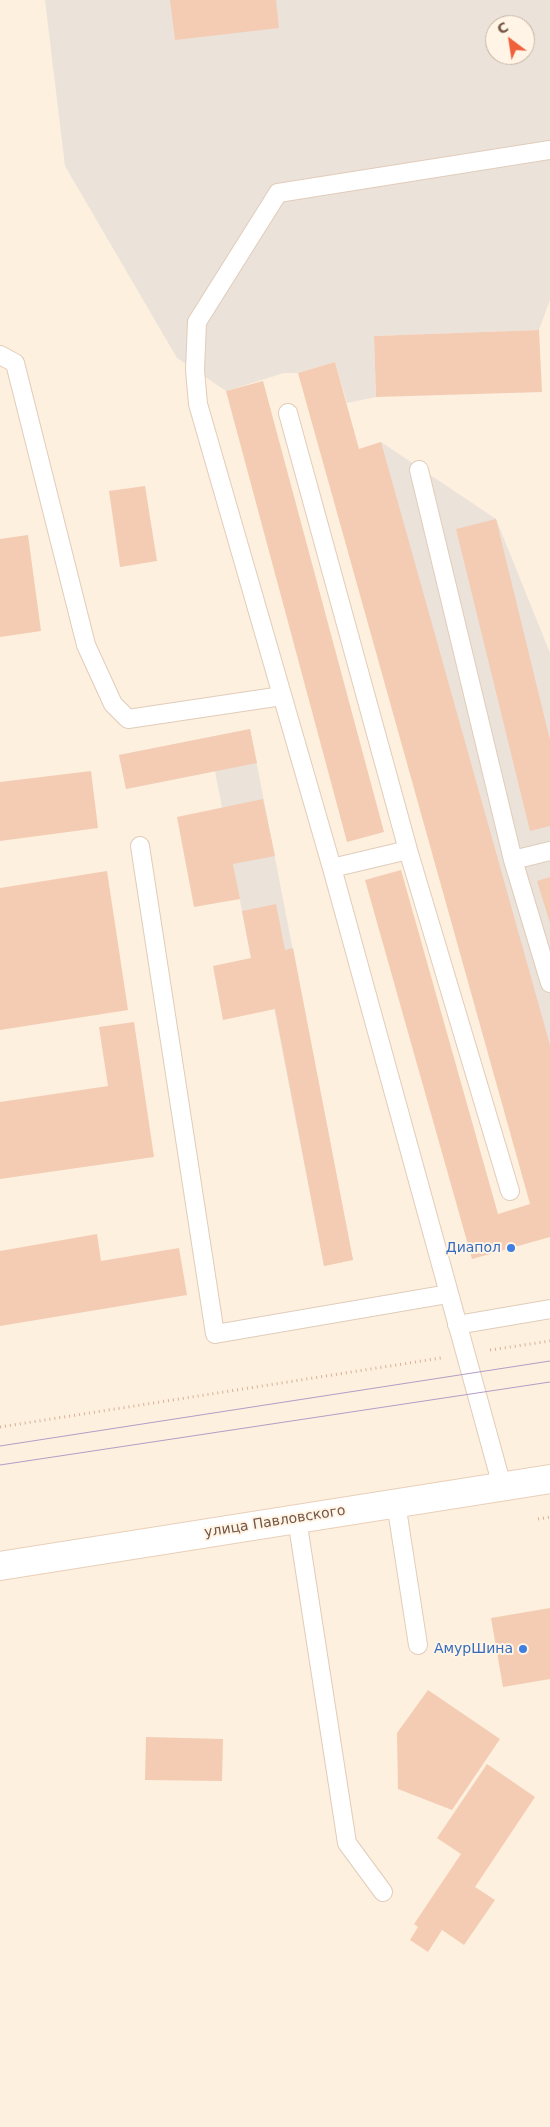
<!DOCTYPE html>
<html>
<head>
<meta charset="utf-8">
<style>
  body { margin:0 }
  #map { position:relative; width:550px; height:2127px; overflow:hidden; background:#fdf0de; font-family:"DejaVu Sans",sans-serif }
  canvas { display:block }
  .north { position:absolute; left:485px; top:15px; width:50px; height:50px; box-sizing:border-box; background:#fff4e5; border:1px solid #c7b4a5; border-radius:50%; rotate:329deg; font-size:14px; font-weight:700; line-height:20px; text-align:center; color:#745545 }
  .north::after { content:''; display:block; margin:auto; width:18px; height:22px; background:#ef603b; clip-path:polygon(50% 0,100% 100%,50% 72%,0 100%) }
</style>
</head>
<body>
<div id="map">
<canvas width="550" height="2127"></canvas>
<div class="north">С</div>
</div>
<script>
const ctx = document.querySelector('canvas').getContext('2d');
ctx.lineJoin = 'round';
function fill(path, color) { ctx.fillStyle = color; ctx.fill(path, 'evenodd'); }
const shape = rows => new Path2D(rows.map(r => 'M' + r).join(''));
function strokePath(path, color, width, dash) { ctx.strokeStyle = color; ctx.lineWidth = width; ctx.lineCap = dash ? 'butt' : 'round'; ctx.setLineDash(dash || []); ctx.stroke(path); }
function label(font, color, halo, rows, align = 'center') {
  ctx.font = font + ' "DejaVu Sans",sans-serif'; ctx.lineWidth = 4; ctx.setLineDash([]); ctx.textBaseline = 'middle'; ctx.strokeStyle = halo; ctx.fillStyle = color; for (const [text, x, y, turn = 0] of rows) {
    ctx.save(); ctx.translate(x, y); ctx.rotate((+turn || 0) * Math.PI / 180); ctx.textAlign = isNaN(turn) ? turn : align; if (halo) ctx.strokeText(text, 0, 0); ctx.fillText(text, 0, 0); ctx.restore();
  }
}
const industrial = shape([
  [45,0,550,0,550,300,539,330,374,336,376,397,347,403,335,362,298,373,284,373,226,391,177,358,65,166],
  [495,25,525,25,525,55,495,55],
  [381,442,496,519,550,653,550,1164,360,449],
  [250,729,353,1260,324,1266,264,956,251,958,215,771,126,789,119,755]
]);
const building = shape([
  [170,0,276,0,279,28,175,40],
  [539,330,542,392,376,397,374,336],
  [335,362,359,449,381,442,550,1045,550,1237,472,1259,365,880,401,870,498,1214,530,1204,298,373],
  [263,381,384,832,347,842,226,391],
  [145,486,157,561,120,567,109,491],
  [496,519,550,740,550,826,530,831,456,529],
  [28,535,41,631,0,637,0,539],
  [250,729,257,763,126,789,119,755],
  [91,771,98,828,0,841,0,782],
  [263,799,275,856,233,864,240,899,194,907,177,817],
  [107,871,128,1010,0,1030,0,888],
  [550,877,550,923,537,881],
  [276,904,285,950,293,948,353,1260,324,1266,275,1009,223,1020,213,966,251,958,242,911],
  [134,1022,154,1157,0,1179,0,1102,108,1086,99,1027],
  [97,1234,101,1261,179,1248,187,1295,0,1326,0,1251],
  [550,1608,550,1679,503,1687,491,1618],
  [428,1690,500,1739,452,1810,398,1789,397,1733],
  [146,1737,223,1739,222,1781,145,1780],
  [487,1764,535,1797,475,1887,495,1900,464,1945,442,1930,428,1952,410,1940,418,1927,414,1924,461,1854,437,1838]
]);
const path = shape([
  [490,1350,550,1341],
  [0,1427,441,1358],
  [538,1519,550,1517]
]);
const lane = shape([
  [0,355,15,363,86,645,113,704,128,719,282,696],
  [288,413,408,850,510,1191],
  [419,470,513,860,550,983],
  [140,846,215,1334,448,1294],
  [513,860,550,851],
  [332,868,408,850],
  [457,1325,550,1309],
  [502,1486,332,868,198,404,195,370,197,322,278,193,550,150],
  [396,1503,418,1645],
  [297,1519,347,1843,383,1892]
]);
const secondary = shape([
  [0,1566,550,1479]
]);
const tram = shape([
  [0,1446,550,1361],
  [0,1465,550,1382]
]);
const markers = [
  [511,1248,5,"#3f7fe0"],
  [523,1649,5,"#3f7fe0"]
];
const shopNames = [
  ["Диапол",501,1248],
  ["АмурШина",513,1649]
];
const streetNames = [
  ["улица Павловского",275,1522,-9]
];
fill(industrial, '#ebe2da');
fill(building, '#f4ccb4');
strokePath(lane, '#e1ccba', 20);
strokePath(secondary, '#e9cfb9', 30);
strokePath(path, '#d8b098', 3, [1, 4]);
strokePath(lane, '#fff', 18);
strokePath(secondary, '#fff', 28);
strokePath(tram, '#b29dc6', 1);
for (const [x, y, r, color] of markers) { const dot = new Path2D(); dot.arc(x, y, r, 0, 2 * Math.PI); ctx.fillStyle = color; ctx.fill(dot); strokePath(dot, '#fff4e5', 2); }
label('14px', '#366cbe', '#fff4e5', shopNames, 'right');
label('14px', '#745545', '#fff4e5', streetNames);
</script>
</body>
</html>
